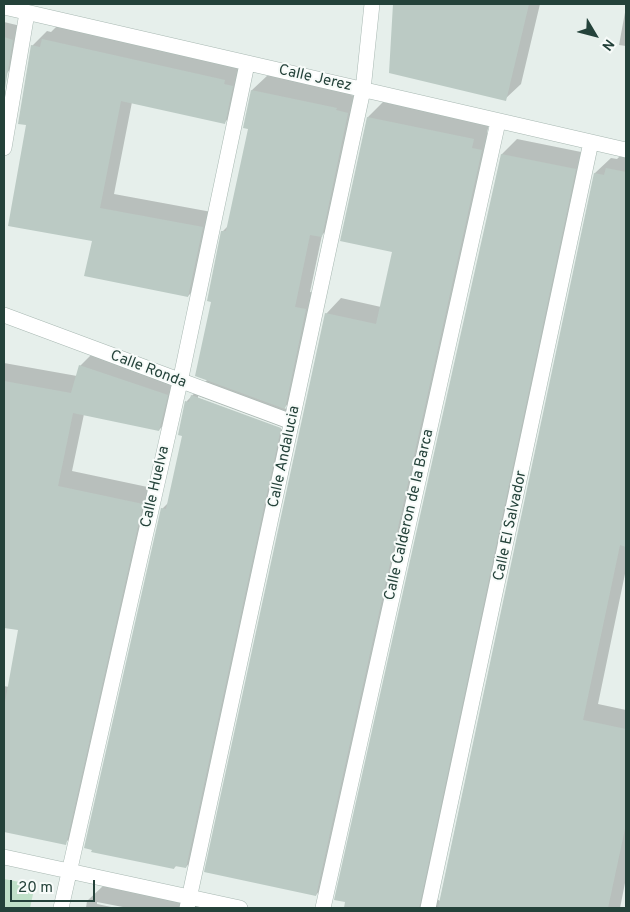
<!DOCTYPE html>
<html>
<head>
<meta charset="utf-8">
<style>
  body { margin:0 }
  #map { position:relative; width:630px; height:912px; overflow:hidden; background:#e6efeb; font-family:Overpass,sans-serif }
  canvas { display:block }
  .frame { position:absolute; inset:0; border:5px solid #24423a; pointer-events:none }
  .north { position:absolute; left:570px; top:10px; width:50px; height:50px; -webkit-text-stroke:4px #f7fbf9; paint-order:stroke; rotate:127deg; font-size:14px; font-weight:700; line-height:20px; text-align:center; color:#24423a }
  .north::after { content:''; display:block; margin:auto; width:18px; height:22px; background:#24423a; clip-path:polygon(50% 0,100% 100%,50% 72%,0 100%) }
  .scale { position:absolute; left:10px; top:880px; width:85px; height:22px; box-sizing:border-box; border:2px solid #24423a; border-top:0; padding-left:6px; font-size:15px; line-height:18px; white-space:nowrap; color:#24423a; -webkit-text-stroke:4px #f7fbf9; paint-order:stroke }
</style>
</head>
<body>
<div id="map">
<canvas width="630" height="912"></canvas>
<div class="frame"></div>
<div class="north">N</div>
<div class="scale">20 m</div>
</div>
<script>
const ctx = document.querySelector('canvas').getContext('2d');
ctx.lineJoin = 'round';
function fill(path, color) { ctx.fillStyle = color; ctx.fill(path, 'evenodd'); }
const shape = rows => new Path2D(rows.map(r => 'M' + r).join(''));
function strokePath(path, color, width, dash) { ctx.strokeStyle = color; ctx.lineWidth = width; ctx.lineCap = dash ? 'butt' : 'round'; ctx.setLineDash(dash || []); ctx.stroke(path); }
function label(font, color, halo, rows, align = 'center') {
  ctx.font = font + ' Overpass,sans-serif'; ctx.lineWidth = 4; ctx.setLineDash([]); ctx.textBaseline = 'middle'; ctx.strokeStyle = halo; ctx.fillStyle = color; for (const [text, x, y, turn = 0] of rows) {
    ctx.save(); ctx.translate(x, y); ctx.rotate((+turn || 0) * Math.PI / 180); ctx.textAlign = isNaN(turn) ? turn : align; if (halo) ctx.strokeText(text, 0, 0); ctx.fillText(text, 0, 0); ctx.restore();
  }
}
const green = shape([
  [4,879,35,885,30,908,4,908]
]);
const shadow = shape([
  [394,4,540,4,521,84,505,99,390,72],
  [626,7,626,46,619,45],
  [4,22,25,27,19,60,7,73,4,72],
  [58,25,239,66,239,108,224,123,132,102,114,194,217,213,202,282,188,296,94,240,36,80,32,46,47,31,51,32],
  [268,75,352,92,351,95,363,98,337,220,322,235,310,292,321,294,300,392,284,408,296,412,201,851,186,867,177,865,174,868,162,509,169,502,183,435,179,434,187,401,208,379,212,301,223,231,228,226,249,128,252,90],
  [198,396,287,429,286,431,198,398],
  [383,102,489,124,487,133,497,135,331,879,316,895,326,314,341,298,381,307,393,251,368,117],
  [517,139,591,154,437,899,440,901,595,173,611,158,617,159,623,153,626,154,626,569,598,704,626,710,626,878,620,908,345,908,502,154],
  [96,350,182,379,174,414,159,430,84,414,72,471,157,489,81,828,65,843,4,830,4,686,9,687,19,629,4,627,4,363,77,376,80,366],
  [103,886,210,908,128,908,97,902,97,904,116,908,86,908,87,901]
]);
const building = shape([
  [393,4,529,4,506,101,389,73],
  [4,37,13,40,4,94],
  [42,39,225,80,224,84,233,86,225,124,121,101,100,208,203,227,188,297,84,276,92,241,8,226,26,125,18,124,31,45,40,47],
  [251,90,337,108,336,110,348,113,322,237,310,235,295,307,306,309,285,409,195,376,211,302,207,301,221,231,226,231,248,129,243,128],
  [367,117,474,139,472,148,482,150,316,896,204,872,325,313,376,324,392,252,340,241],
  [501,154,576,169,419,908,344,908,345,902,334,900],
  [606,168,626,172,626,547,620,545,583,720,626,729,626,824,608,908,438,908,594,173,604,175],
  [79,365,168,395,159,431,73,413,58,486,143,504,66,845,4,832,4,708,18,630,4,628,4,381,71,393],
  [191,395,281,428,186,868,175,866,174,869,91,852,92,850,84,848,161,508,166,509,182,436,178,435,185,401,189,402]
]);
const minor = shape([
  [4,7,626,150],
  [4,148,27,13],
  [4,315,292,422],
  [4,857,240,908],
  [61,908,180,382,247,64],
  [187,908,363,90,372,4],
  [323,908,498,122],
  [428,908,591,142]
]);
const streetNames = [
  ["Calle Jerez",315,79,13],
  ["Calle Ronda",148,370,21],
  ["Calle Andalucia",285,457,-78],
  ["Calle Huelva",156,487,-77],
  ["Calle Calderon de la Barca",410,515,-77],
  ["Calle El Salvador",511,526,-78]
];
fill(green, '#bfe0c8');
fill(shadow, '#0003');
fill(building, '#bbcac4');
strokePath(minor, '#a8b8b2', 16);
strokePath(minor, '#fff', 15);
label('15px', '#24423a', '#f7fbf9', streetNames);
</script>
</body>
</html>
